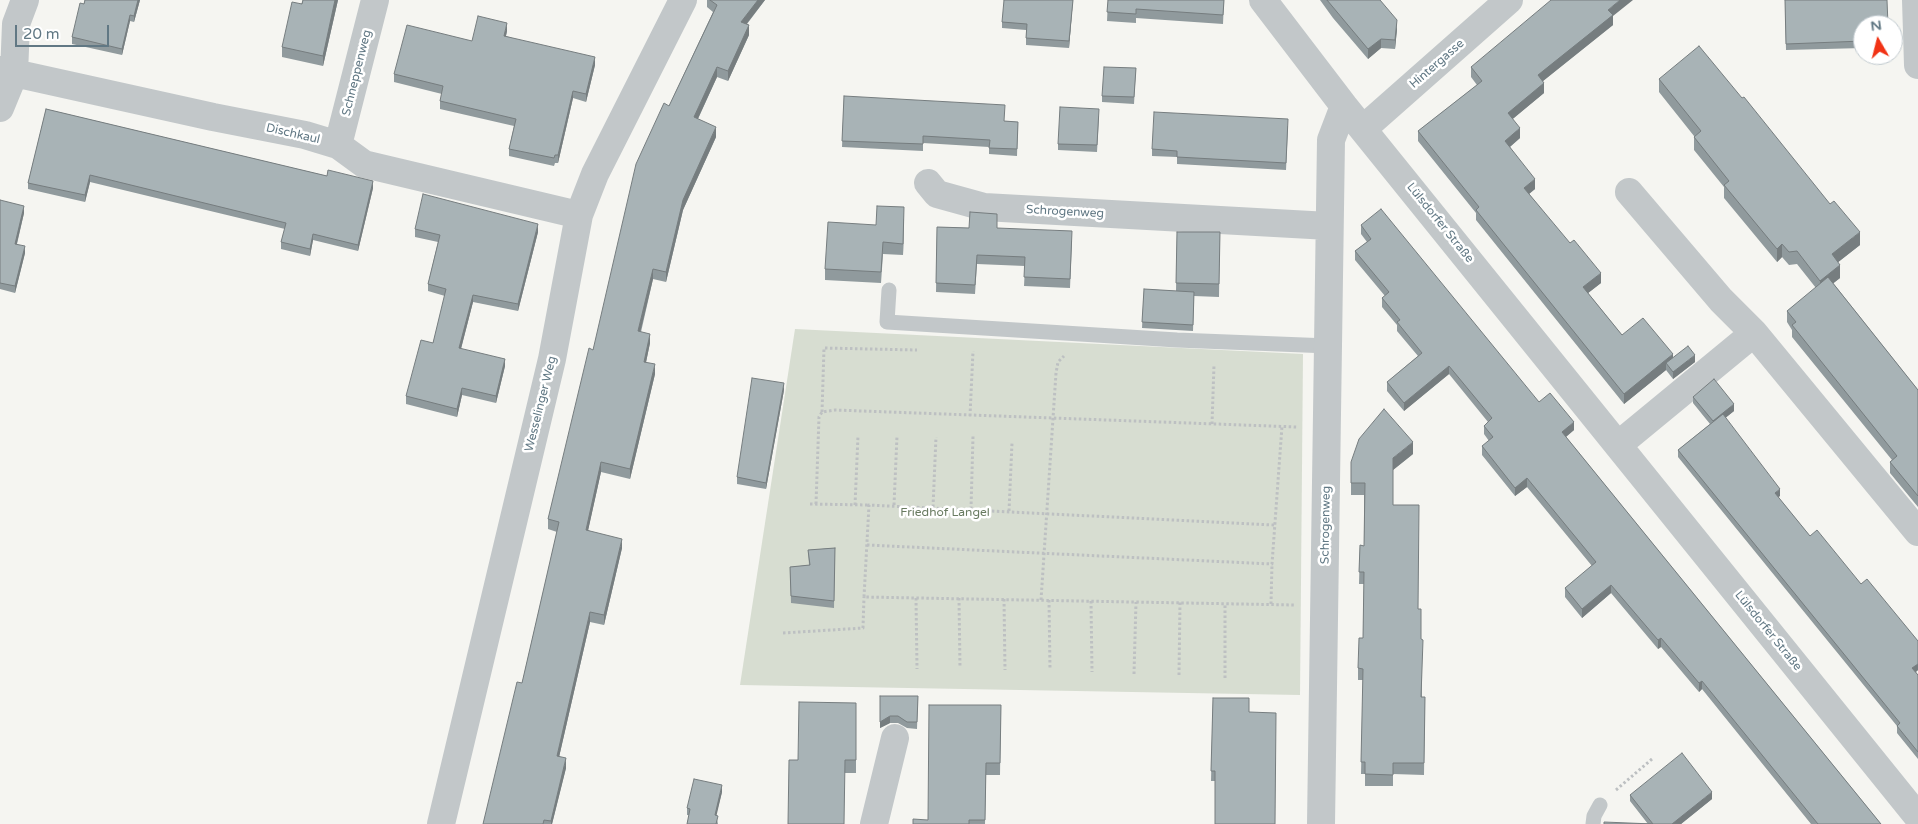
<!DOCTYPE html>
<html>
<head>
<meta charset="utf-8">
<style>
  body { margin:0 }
  #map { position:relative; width:1918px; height:824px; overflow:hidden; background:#f5f5f1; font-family:"Varela Round",sans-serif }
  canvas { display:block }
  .north { position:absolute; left:1853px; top:15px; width:50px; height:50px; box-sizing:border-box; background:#fff; border:1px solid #c0c9ce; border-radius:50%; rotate:352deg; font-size:14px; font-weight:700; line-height:20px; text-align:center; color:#617884 }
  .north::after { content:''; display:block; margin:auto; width:18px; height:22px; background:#f13315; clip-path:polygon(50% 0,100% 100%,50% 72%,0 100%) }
  .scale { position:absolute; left:15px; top:25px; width:94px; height:22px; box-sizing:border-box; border:2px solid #617884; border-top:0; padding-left:6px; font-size:15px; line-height:18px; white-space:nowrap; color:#617884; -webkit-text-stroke:4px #fff; paint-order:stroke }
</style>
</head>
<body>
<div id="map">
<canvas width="1918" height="824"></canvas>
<div class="north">N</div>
<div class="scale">20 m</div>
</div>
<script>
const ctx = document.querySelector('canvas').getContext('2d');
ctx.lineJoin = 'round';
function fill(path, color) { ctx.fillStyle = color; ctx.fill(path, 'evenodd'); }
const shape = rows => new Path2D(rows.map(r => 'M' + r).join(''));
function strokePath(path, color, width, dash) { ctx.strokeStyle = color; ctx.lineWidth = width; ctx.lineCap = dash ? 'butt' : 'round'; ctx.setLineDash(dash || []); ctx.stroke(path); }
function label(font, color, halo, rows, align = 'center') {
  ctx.font = font + ' "Varela Round",sans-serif'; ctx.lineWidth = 5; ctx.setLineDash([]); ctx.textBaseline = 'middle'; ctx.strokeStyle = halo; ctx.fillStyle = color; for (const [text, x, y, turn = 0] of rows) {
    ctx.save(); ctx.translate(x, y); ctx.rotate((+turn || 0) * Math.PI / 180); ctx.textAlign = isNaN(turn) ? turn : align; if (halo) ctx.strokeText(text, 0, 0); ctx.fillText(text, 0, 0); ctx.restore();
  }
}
const green = shape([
  [795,329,1303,354,1300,695,740,685]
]);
const path = shape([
  [822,412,824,348,917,350],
  [970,416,973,351],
  [1212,424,1214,365],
  [810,504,869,505],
  [816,504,819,417,822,412,835,410,1297,427],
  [855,505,858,436],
  [894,505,897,436],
  [933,507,936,437],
  [971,509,973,436],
  [1009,511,1012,443],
  [1274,525,869,505,864,597,1294,605],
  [867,545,1272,564,1282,426],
  [916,598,917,669],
  [959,598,960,668],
  [1004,599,1005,670],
  [1041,600,1056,373,1058,362,1064,356],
  [1049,600,1050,669],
  [1091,601,1092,672],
  [1271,604,1272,564],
  [783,633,863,628,864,597],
  [1134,674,1136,602],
  [1179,675,1180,602],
  [1225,678,1225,603],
  [1616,790,1652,759]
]);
const service = shape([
  [889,290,887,322,1177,340,1329,346],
  [1593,824,1594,816,1600,805]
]);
const minor = shape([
  [1263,0,1344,106,1918,817],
  [1916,0,1918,65],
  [0,70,213,117,305,135,338,145,364,164,579,215],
  [0,108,14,74,16,24,25,0],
  [1364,128,1509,0],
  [338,145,375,0],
  [928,183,937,194,984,207,1329,226],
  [1629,192,1721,300,1754,333],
  [1618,445,1754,333,1918,532],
  [441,824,552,359,579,215,595,174,683,0],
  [874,824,895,738],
  [1321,824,1331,140,1344,106]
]);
const wall = shape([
  [85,0,140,0,134,22,130,21,122,55,72,44,72,37],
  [303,0,338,0,323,66,282,57,282,47],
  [707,0,765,0,747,24,749,35,728,81,717,77,698,119,716,137,683,210,666,282,653,279,641,332,650,343,646,362,655,374,630,479,601,472,588,530,622,548,604,625,590,622,559,757,566,768,552,824,483,824,522,683,557,532,548,529,548,519,593,350,669,106,713,12,707,7],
  [1073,0,1069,48,1026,45,1026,30,1002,28,1002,22],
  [1108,0,1224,0,1223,24,1136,18,1136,23,1107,21],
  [1320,0,1380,0,1397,29,1395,49,1381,48,1368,59,1333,18],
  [1785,0,1863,25,1863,48,1786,50],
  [1613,16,1613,25,1543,81,1544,93,1512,119,1520,138,1510,147,1535,189,1529,194,1601,283,1588,293,1622,335,1673,358,1695,362,1673,379,1666,370,1624,404,1476,220,1476,213,1418,141,1418,131,1477,85,1471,77,1471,67],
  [507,31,506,36,595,65,586,102,573,98,558,163,555,163,554,166,509,156,509,149,514,126,440,109,440,101,442,94,394,82,394,74,472,41],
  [1136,68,1134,104,1102,102,1102,96],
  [1659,79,1860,245,1838,262,1840,278,1833,283,1918,390,1918,507,1890,473,1890,462,1892,460,1792,337,1792,330,1787,322,1787,311,1816,288,1797,264,1789,265,1782,257,1777,262,1724,198,1724,187,1694,150,1694,136,1659,92],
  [844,96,1005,121,1018,122,1017,156,989,154,989,147,923,143,923,151,842,147],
  [46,109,327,176,373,188,358,251,313,240,310,256,281,249,281,242,285,229,90,182,85,202,28,189,28,183],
  [1099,116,1097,152,1058,150,1058,144],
  [1288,126,1286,170,1177,164,1177,157,1152,156,1152,149],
  [0,200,24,213,17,244,25,253,15,293,0,289],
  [904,219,903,255,883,254,881,283,825,280,825,269,876,225],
  [1361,225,1539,402,1574,430,1566,437,1881,824,1811,824,1702,689,1699,692,1661,647,1658,649,1611,593,1582,618,1565,597,1565,588,1592,566,1527,487,1515,496,1482,455,1482,446,1489,441,1484,434,1484,426,1488,422,1449,374,1404,411,1387,391,1387,382,1418,356,1397,331,1397,325,1382,307,1382,298,1385,296,1355,260,1355,251,1367,242,1361,234],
  [937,227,969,228,997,228,1072,241,1070,288,1024,286,1025,266,977,264,975,294,936,292],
  [415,229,538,232,518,311,473,302,461,349,505,366,496,403,462,395,457,417,406,404,406,396,433,343,445,296,428,291,428,284,438,242,415,237],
  [1177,232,1220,232,1219,297,1194,296,1193,331,1142,328,1144,289,1176,291],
  [784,390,766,489,737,484,737,477],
  [1693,397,1734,411,1725,418,1780,496,1778,497,1810,536,1861,584,1918,641,1918,670,1916,672,1918,675,1918,759,1897,733,1897,726,1678,457,1678,450,1710,424,1693,403],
  [1413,454,1393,470,1393,505,1418,609,1421,639,1422,697,1425,697,1424,775,1393,774,1393,786,1365,786,1365,774,1361,774,1363,680,1358,680,1358,668,1363,638,1364,584,1359,584,1360,545,1364,546,1364,495,1351,495,1351,462],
  [835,548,834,608,791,603,790,567,809,565,808,550],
  [880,696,918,696,917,729,907,728,898,723,890,723,880,728],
  [1213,698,1249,698,1215,781,1211,781],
  [856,703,856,773,845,773,798,760],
  [1001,705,1000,775,986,775,985,824,913,824,928,820],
  [722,792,716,815,718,824,687,824,689,815,687,815,687,808],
  [1630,795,1712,799,1681,824,1604,824,1648,824,1630,801]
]);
const shadedWall = shape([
  [138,0,140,0,134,22,134,16],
  [335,0,338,0,323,66,323,56],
  [758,0,765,0,741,31,741,22],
  [1073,0,1069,48,1069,41],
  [1620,0,1633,0,1613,16,1613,25,1538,85,1538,75,1608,10],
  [130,15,130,21,122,55,122,49],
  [1397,20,1397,29,1395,49,1395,40],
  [507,23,507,31,504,44,504,36],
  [749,25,749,35,728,81,728,71],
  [1381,39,1381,48,1368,59,1368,49],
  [595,57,595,65,586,102,586,94],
  [717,67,717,77,694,127,694,117],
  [1544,83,1544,93,1508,123,1508,113],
  [573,91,573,98,558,163,558,155],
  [716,127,716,137,683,210,666,282,666,272,683,200],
  [1520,128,1520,138,1505,151,1505,141],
  [90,175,90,182,85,202,85,195],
  [1535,179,1535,189,1524,198,1524,188],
  [373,181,373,188,358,251,358,245],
  [24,206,24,213,15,251,15,244],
  [904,207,904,219,903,255,903,244],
  [538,224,538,232,518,311,518,304],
  [1860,232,1860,245,1832,267,1832,254],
  [313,234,313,240,310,256,310,249],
  [1782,244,1782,257,1777,262,1777,249],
  [25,246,25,253,15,293,15,286],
  [1840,265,1840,278,1820,294,1820,281],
  [653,269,653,279,638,341,638,331],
  [1601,273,1601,283,1583,297,1583,287],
  [473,295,473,302,459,356,459,348],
  [650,334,650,343,644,372,644,362],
  [1673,354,1673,364,1666,363,1666,370,1624,404,1624,394],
  [1695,355,1695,362,1673,379,1673,372],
  [505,359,505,366,496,403,496,396],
  [655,364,655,374,630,479,630,469],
  [1449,366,1449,374,1404,411,1404,403],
  [784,383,784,390,766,489,766,483],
  [462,388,462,395,457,417,457,409],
  [1734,404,1734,411,1713,428,1713,421],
  [1574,422,1574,430,1562,440,1562,432],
  [1413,442,1413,454,1393,470,1393,458],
  [601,462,601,472,586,540,586,530],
  [1527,478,1527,487,1515,496,1515,488],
  [1780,489,1780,496,1775,499,1775,493],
  [622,539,622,548,604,625,604,615],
  [1611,585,1611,593,1582,618,1582,609],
  [590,612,590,622,557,766,557,756],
  [1661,638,1661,647,1658,649,1658,640],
  [1918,664,1918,670,1912,675,1912,668],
  [1702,681,1702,689,1699,692,1699,683],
  [890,716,890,723,880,728,880,722],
  [566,758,566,768,552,824,551,824,551,821],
  [722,785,722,792,715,822,715,815],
  [1712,792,1712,799,1681,824,1672,824]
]);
const building = shape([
  [85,0,138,0,134,16,130,15,122,49,72,37,80,3,84,4,85,0],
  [303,0,335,0,323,56,282,47,292,2,302,4,303,0],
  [710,0,758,0,741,22,749,25,728,71,717,67,694,117,716,127,683,200,666,272,653,269,638,331,650,334,644,362,655,364,630,469,601,462,586,530,622,539,604,615,590,612,557,756,566,758,551,821,544,820,543,824,483,824,517,682,522,683,534,631,559,522,548,519,589,348,593,350,636,164,664,103,669,106,717,5,710,0],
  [1004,0,1073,0,1069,41,1026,38,1027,24,1002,22,1004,0],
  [1108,0,1224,0,1223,15,1136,9,1136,14,1107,12,1108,0],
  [1327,0,1380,0,1397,20,1395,40,1381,39,1368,49,1327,0],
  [1551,0,1620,0,1608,10,1613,15,1538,75,1544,83,1508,113,1520,128,1505,141,1535,179,1524,188,1570,243,1574,240,1601,273,1583,287,1622,335,1643,318,1673,354,1624,394,1476,210,1479,207,1418,131,1482,81,1471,67,1551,0],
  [1785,0,1887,0,1888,25,1863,25,1863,41,1786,44,1785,0],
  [478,16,507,23,504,36,595,57,586,94,573,91,558,155,555,155,554,158,509,149,516,119,440,101,443,86,394,74,407,25,472,41,478,16],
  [1699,46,1742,98,1744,97,1830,204,1834,201,1860,232,1832,254,1840,265,1820,281,1797,251,1789,252,1782,244,1777,249,1724,185,1729,181,1694,137,1701,131,1659,79,1699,46],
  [1104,67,1136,68,1134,97,1102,96,1104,67],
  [844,96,1005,105,1004,121,1018,122,1017,149,989,148,990,140,923,136,923,144,842,141,844,96],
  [1060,107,1099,109,1097,145,1058,144,1060,107],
  [46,109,327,176,328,170,373,181,358,245,313,234,310,249,281,242,286,223,90,175,85,195,28,183,46,109],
  [1154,112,1288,119,1286,163,1177,157,1177,151,1152,149,1154,112],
  [423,194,538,224,518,304,473,295,459,348,505,359,496,396,462,388,457,409,406,396,421,340,433,343,446,289,428,284,440,235,415,229,423,194],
  [0,200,24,206,15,244,25,246,15,286,0,283,0,200],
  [877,206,904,207,903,244,883,242,881,272,825,269,828,222,876,225,877,206],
  [1381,209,1539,402,1550,393,1574,422,1562,432,1881,824,1818,824,1702,681,1699,683,1661,638,1658,640,1611,585,1582,609,1565,588,1596,562,1527,478,1515,488,1482,446,1493,437,1484,426,1492,418,1449,366,1404,403,1387,382,1422,353,1397,322,1400,320,1382,298,1389,292,1355,251,1371,239,1361,225,1381,209],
  [970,212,997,214,997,228,1072,231,1070,279,1024,277,1025,257,977,255,975,285,936,283,937,227,969,228,970,212],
  [1177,232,1220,232,1219,284,1176,283,1177,232],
  [1828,277,1918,390,1918,496,1890,462,1897,456,1792,325,1796,322,1787,311,1828,277],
  [1144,289,1194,292,1193,325,1142,322,1144,289],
  [1688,346,1695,355,1673,372,1666,363,1688,346],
  [752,378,784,383,766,483,737,477,752,378],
  [1714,379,1734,404,1713,421,1693,397,1714,379],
  [1384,409,1413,442,1393,458,1393,505,1419,505,1418,609,1421,609,1421,639,1423,640,1421,697,1425,697,1424,763,1393,763,1393,775,1365,774,1365,762,1361,762,1363,669,1358,668,1359,638,1363,638,1364,572,1359,572,1360,545,1364,546,1365,483,1351,483,1351,462,1359,439,1384,409],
  [1723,414,1780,489,1775,493,1810,536,1817,530,1861,584,1867,579,1918,641,1918,664,1912,668,1918,675,1918,752,1897,726,1900,723,1678,450,1723,414],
  [835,548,834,601,791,596,790,567,810,565,808,550,835,548],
  [880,696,918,696,917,722,907,722,898,716,890,716,880,722,880,696],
  [1213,698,1249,698,1249,712,1276,713,1275,824,1215,824,1215,771,1211,771,1213,698],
  [799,702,856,703,856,760,845,760,844,824,788,824,789,760,798,760,799,702],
  [929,705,1001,705,1000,763,986,763,985,820,969,820,969,824,913,824,913,819,928,820,929,705],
  [1682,753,1712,792,1672,824,1604,824,1604,822,1653,824,1630,795,1682,753],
  [694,779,722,785,715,815,718,816,716,824,687,824,690,809,687,808,694,779]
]);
const streetNames = [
  ["Hintergasse",1437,64,-41],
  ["Schneppenweg",357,73,-76],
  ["Dischkaul",293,134,13],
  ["Schrogenweg",1065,212,3],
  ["Lülsdorfer Straße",1440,223,51],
  ["Wesselinger Weg",541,404,-76],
  ["Schrogenweg",1326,525,-89],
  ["Lülsdorfer Straße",1768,631,51]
];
const parkNames = [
  ["Friedhof Langel",945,513]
];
fill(green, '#d7ddd1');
strokePath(path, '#bdc0c2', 3, [2.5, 2.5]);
strokePath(service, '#c2c7c9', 15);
strokePath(minor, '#c2c7c9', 28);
fill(wall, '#909a9d');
fill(shadedWall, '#767d7f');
fill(building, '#a8b3b6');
strokePath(building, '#767d7f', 1);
label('12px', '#617884', '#fff', streetNames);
label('12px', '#697b61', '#fff', parkNames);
</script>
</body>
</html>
